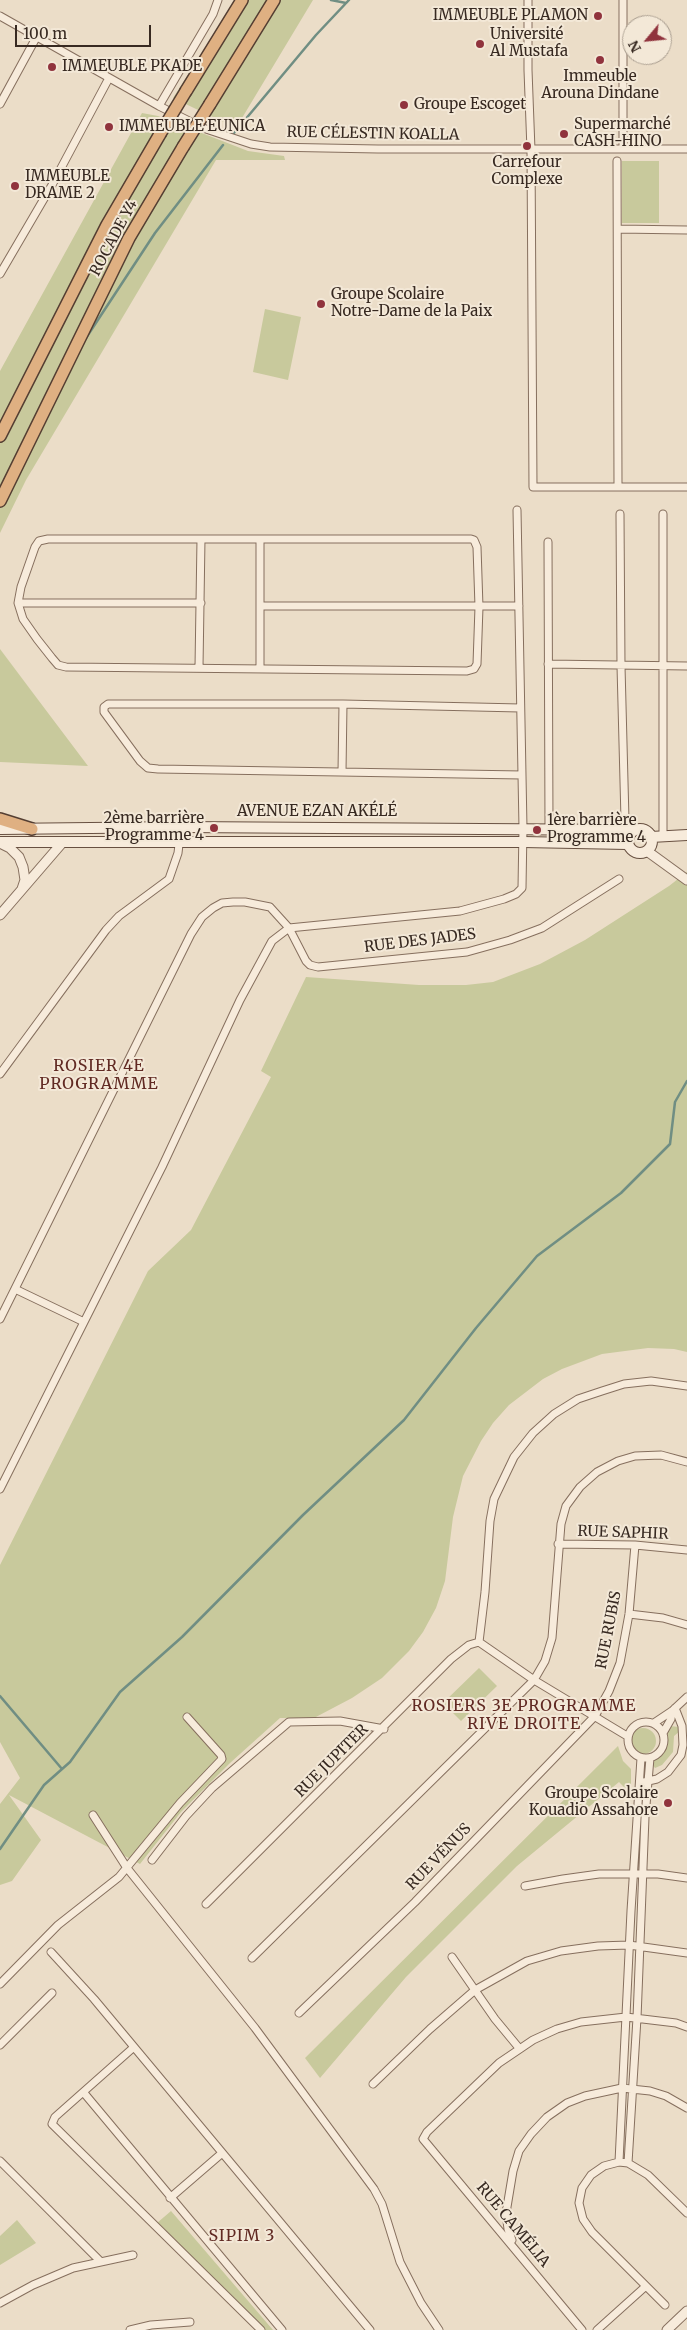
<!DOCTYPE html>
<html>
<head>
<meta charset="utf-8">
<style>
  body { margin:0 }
  #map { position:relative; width:687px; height:2330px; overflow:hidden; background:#ebddc8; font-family:Merriweather,serif }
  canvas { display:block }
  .north { position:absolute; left:622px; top:15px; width:50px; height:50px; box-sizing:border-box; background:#f3e8d7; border:1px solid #a89c8e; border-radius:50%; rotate:242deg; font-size:14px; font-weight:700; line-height:20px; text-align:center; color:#372921 }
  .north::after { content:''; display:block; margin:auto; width:18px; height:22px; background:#90333d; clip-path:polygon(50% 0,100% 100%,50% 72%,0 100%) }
  .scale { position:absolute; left:15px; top:25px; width:136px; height:22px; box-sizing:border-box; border:2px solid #372921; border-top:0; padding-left:6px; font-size:15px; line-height:18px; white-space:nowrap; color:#372921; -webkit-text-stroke:4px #f3e8d7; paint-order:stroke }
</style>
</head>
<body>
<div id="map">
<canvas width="687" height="2330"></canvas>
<div class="north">N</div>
<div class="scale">100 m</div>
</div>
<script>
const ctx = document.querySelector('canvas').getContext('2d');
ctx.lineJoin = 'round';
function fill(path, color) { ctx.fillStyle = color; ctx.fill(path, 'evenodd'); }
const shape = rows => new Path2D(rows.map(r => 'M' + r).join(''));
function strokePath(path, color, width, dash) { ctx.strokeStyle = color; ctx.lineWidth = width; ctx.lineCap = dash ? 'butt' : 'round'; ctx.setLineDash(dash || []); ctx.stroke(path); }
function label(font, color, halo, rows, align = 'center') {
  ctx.font = font + ' Merriweather,serif'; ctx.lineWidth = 4; ctx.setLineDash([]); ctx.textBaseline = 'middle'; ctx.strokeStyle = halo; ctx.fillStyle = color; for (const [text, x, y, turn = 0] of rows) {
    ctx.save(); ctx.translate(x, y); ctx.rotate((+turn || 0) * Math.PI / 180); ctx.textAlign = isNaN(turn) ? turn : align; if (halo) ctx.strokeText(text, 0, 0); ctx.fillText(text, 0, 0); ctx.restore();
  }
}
const green = shape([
  [236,0,313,0,236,128,173,98],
  [142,113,158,116,248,151,284,156,285,160,216,160,26,480,0,533,0,371],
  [622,161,659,161,659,223,622,223],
  [265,309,301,317,288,380,253,372],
  [0,649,39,701,88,766,0,762],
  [687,872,687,1352,674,1349,648,1348,602,1354,562,1369,543,1379,509,1405,493,1423,481,1441,463,1476,453,1517,445,1581,436,1608,423,1632,409,1651,382,1678,352,1698,314,1718,280,1718,230,1763,181,1812,140,1864,9,1795,41,1840,12,1881,0,1885,0,1804,20,1778,0,1742,0,1565,148,1271,191,1230,271,1077,261,1071,306,977,419,985,466,985,493,982,540,964,585,940,669,886],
  [479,1668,497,1686,461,1721,443,1703],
  [670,1726,679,1727,680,1731,674,1736,673,1752,662,1765,655,1768,652,1764,662,1750],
  '630 1741a13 13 0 1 1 26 0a13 13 0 1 1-26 0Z',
  [618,1746,623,1761,631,1769,631,1794,619,1782,517,1866,406,1977,320,2078,305,2058],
  [171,2211,273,2330,265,2330,157,2223],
  [17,2220,36,2243,0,2265,0,2236]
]);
const stream = shape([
  [331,0,346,3],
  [234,133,316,35,349,0],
  [86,338,155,233,223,145],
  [0,1696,62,1769],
  [0,1849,44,1785,70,1762,120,1692,182,1637,303,1515,404,1420,476,1328,537,1256,621,1193,670,1144,675,1102,687,1081]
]);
const minor = shape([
  [528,0,528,70,531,150,533,487,687,487],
  [0,16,159,106,203,128,251,144,270,147,378,149,687,149],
  [0,104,37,36],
  [159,106,213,14,218,0],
  [623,149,623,0],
  [617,161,618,486],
  [618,229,687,230],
  [0,274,52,185,109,78],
  [620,514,621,666,625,820,633,830],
  [48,539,471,539,474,540,477,547,479,607,477,664,474,669,467,671,66,667,58,665,52,658,37,639,23,619,18,603,21,587,35,547,39,541,48,539],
  [260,540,260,668],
  [548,542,549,829],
  [18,603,201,603],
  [260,606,519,606],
  [548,664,687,666],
  [199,667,201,539],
  [520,708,343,704,108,704,104,707,104,712,140,761,148,768,158,769,522,775],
  [342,772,343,704],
  [663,836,663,514],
  [0,1074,106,930,119,916,169,879,178,853,181,827],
  [15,1289,84,1322],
  [0,1319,191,934,202,917,213,908,222,903,233,902,245,902,270,907,289,928,306,961,310,965,318,967,467,952,510,940,542,928,619,879],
  [0,1489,162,1167,240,1000,272,941,289,928,460,911,504,899,516,894,522,888,523,828,517,510],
  [558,1544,635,1545,687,1550],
  [629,1614,663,1618,687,1625],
  [479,1642,485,1592,490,1521,494,1499,514,1457,533,1433,554,1414,578,1399,602,1391,624,1384,651,1381,687,1386],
  [479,1642,534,1680,627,1736],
  '628 1740a18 18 0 1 1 36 0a18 18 0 1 1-36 0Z',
  [654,1723,672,1711,687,1697],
  [663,1733,671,1719,672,1711],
  [644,1782,657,1779,668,1772,681,1755,683,1745,682,1726,675,1708],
  [93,1815,127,1868,255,2028,374,2189,382,2204,400,2262,421,2303,439,2330],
  [152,1860,186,1816,212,1788,289,1722,340,1721,384,1729],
  [525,1886,563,1879,599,1874,658,1874,687,1878],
  [206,1904,451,1659,469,1645,479,1642],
  [51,1952,94,1999,370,2330],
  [452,1957,495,2019,519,2048],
  [252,1958,534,1680,545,1661,552,1638,561,1524,566,1506,580,1487,597,1472,618,1461,635,1456,661,1455,687,1462],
  [0,1984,58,1925,119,1877,180,1803,222,1759,221,1755,187,1717],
  [299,2013,415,1902,595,1716,609,1691,620,1663,629,1614,635,1545],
  [0,2045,52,1993],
  [134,2047,55,2117,52,2124,261,2330],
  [373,2084,430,2029,475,1990,527,1961,561,1951,598,1946,629,1945,687,1953],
  [84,2093,282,2330],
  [0,2161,100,2261],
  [619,2162,631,1911,641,1758],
  [628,2163,637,2018,645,1817,650,1758],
  [170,2198,221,2154],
  [512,2240,508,2229,506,2213,513,2171,519,2151,531,2134,547,2117,567,2103,585,2096,622,2088,650,2091,666,2096,687,2108],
  [0,2303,33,2285,73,2268,133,2255],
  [665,2305,592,2232,583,2219,579,2203,582,2188,591,2175,604,2166,619,2162,628,2163,648,2175,687,2213],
  [130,2330,151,2325,190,2322],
  [582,2330,423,2139,427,2132,499,2063,533,2040,557,2029,581,2022,626,2017,676,2023,687,2027],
  [597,2330,646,2286]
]);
const tertiary = shape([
  [0,843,10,848,19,857,23,867,25,880,22,889],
  [647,851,687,880],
  [0,915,62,843],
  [667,2330,687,2311]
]);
const secondary = shape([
  '628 841a12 12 0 1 1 24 0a12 12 0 1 1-24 0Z',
  [0,829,181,827,633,830],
  [651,837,687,835],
  [0,842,523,842,627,844]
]);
const trunk = shape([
  [186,91,242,0],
  [210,104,274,0],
  [0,436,107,225,160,134],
  [0,501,129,238,183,147],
  [0,819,32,829]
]);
const trunkBridge = shape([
  [160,134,186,91],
  [183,147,210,104]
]);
const markers = [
  [598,16,5,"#90333d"],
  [480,44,5,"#90333d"],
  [600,60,5,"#90333d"],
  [52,67,5,"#90333d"],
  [404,105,5,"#90333d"],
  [109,127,5,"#90333d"],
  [564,134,5,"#90333d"],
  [527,146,5,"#90333d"],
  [15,186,5,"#90333d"],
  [321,304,5,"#90333d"],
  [214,828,5,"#90333d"],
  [537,830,5,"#90333d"],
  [668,1803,5,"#90333d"]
];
const poiNames = [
  ["IMMEUBLE PLAMON",588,16,"right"],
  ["Université",490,35],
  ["Al Mustafa",490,52],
  ["IMMEUBLE PKADE",62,67],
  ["Immeuble",600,77,"center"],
  ["Arouna Dindane",600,94,"center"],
  ["Groupe Escoget",414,105],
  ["Supermarché",574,125],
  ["CASH-HINO",574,142],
  ["IMMEUBLE EUNICA",119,127],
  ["Carrefour",527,163,"center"],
  ["Complexe",527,180,"center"],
  ["IMMEUBLE",25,177],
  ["DRAME 2",25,194],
  ["Groupe Scolaire",331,295],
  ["Notre-Dame de la Paix",331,312],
  ["2ème barrière",204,819,"right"],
  ["Programme 4",204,836,"right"],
  ["1ère barrière",547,821],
  ["Programme 4",547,838],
  ["Groupe Scolaire",658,1794,"right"],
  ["Kouadio Assahore",658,1811,"right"]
];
const streetNames = [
  ["RUE CÉLESTIN KOALLA",373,134,1],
  ["ROCADE Y4",114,238,-62],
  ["AVENUE EZAN AKÉLÉ",317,812],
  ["RUE DES JADES",420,941,-7],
  ["RUE SAPHIR",623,1533,2],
  ["RUE RUBIS",609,1630,-79],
  ["RUE JUPITER",332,1761,-45],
  ["RUE VÉNUS",439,1857,-46],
  ["RUE CAMÉLIA",513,2225,50]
];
const neighbourhoodNames = [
  ["ROSIER 4E",99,1066],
  ["PROGRAMME",99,1084],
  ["ROSIERS 3E PROGRAMME",524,1706],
  ["RIVE DROITE",524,1724],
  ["SIPIM 3",242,2236]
];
fill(green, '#c8c99c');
strokePath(stream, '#708e83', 2.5);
strokePath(minor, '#866f5e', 9);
strokePath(tertiary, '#866f5e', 11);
strokePath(secondary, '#685041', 12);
strokePath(trunk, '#543e32', 14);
strokePath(minor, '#f7ebdb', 7);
strokePath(tertiary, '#f7ebdb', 9);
strokePath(secondary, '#f7ebdb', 10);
strokePath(trunk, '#dfb082', 11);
strokePath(trunkBridge, '#543e32', 14, []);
strokePath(trunkBridge, '#dfb082', 11);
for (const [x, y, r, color] of markers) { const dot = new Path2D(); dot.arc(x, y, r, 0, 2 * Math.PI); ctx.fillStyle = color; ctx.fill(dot); strokePath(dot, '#f3e8d7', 2); }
label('15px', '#372921', '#f3e8d7', poiNames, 'left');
label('15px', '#372921', '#f3e8d7', streetNames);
ctx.letterSpacing = '1px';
label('16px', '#612a23', '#f3e8d7', neighbourhoodNames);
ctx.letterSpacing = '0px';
</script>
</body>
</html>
